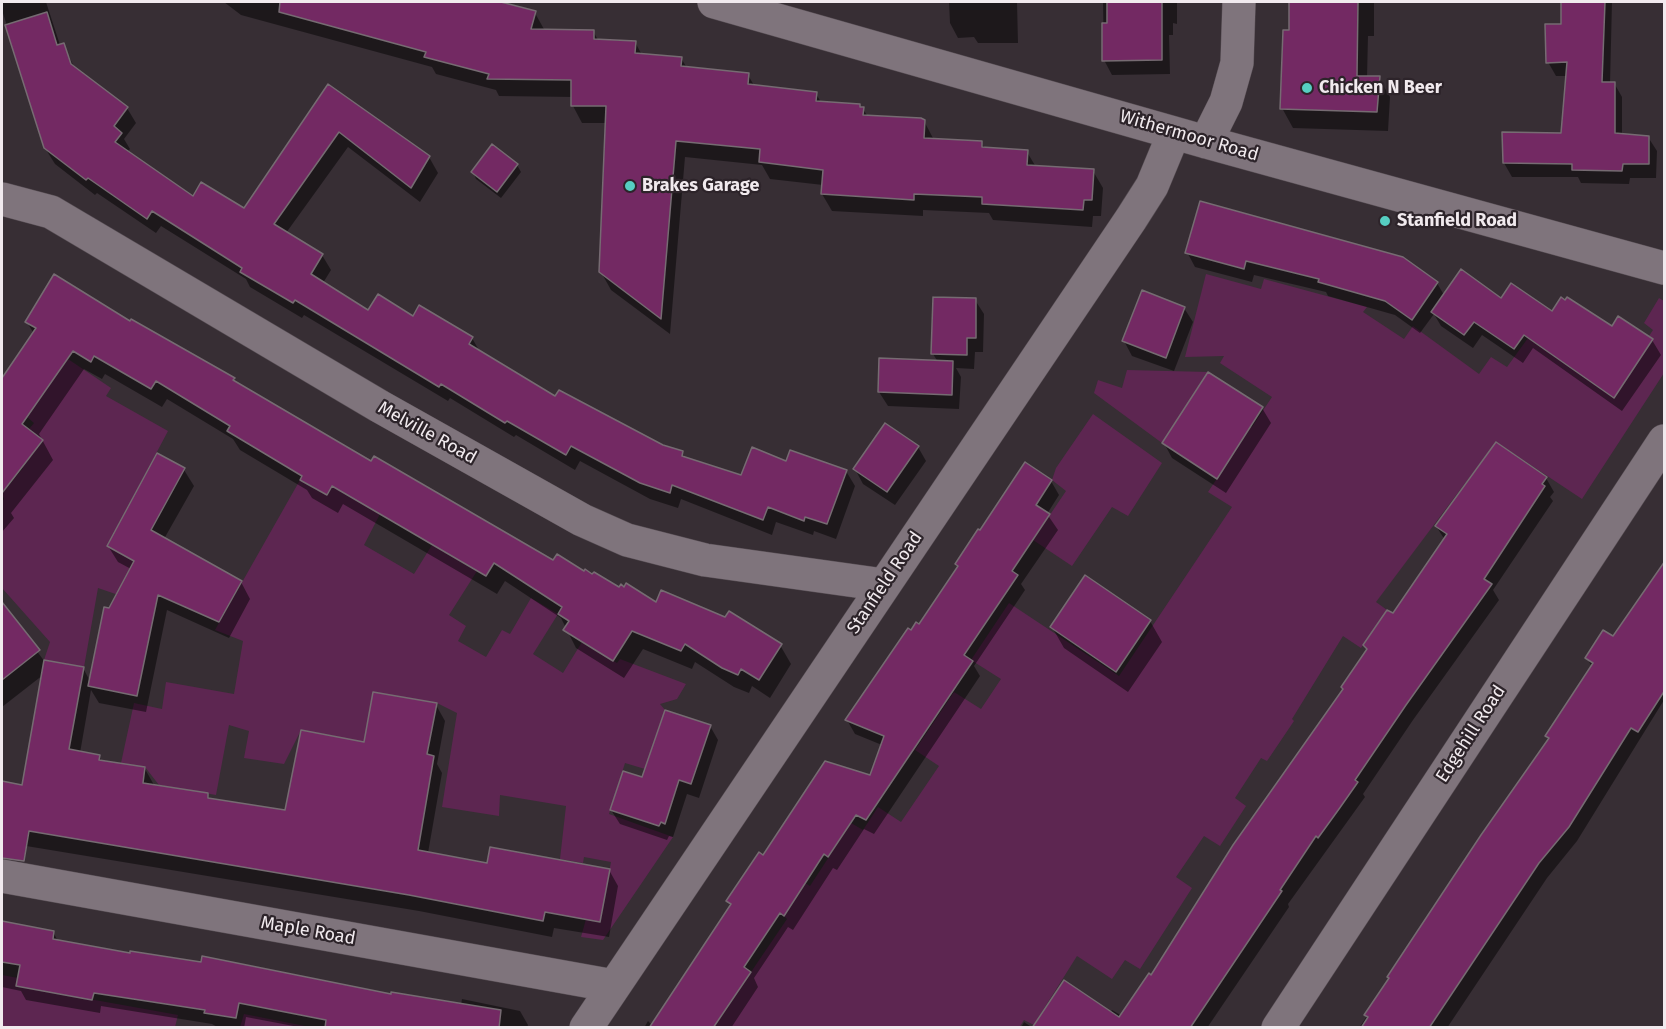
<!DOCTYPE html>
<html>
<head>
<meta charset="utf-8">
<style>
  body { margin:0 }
  #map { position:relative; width:1666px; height:1029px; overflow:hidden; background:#372e34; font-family:"Fira Sans",sans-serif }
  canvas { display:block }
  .frame { position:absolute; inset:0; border:3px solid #f1eaee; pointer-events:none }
</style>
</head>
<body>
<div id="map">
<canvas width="1666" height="1029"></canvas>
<div class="frame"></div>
</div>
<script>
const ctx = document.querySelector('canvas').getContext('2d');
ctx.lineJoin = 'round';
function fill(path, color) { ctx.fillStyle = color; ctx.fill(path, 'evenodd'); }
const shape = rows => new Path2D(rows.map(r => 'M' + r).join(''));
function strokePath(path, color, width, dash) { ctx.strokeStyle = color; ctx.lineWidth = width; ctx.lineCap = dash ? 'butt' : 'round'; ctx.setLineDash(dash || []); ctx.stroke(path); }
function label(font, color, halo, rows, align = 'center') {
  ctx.font = font + ' "Fira Sans",sans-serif'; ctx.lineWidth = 4.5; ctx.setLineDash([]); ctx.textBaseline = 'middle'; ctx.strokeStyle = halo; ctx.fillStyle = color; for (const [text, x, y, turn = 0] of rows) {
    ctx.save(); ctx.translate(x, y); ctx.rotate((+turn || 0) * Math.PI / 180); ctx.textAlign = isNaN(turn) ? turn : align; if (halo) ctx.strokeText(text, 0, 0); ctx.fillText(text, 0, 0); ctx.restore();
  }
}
const green = shape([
  [1206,274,1261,289,1264,279,1367,307,1363,312,1404,339,1413,326,1479,374,1491,357,1507,367,1528,338,1614,397,1653,339,1649,336,1653,330,1644,323,1659,298,1664,301,1664,373,1582,499,1496,442,1376,602,1387,610,1361,648,1343,636,1292,719,1294,721,1267,761,1261,758,1235,798,1246,806,1220,846,1204,836,1176,877,1192,888,1140,969,1125,960,1112,979,1077,956,1038,1018,1038,1027,1024,1020,1019,1028,713,1028,787,919,784,916,805,883,810,886,851,823,863,830,878,807,901,822,939,766,915,750,954,692,981,709,1001,679,971,660,1009,603,1119,676,1232,507,1208,492,1230,459,1239,419,1252,427,1272,397,1220,363,1224,356,1185,357],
  [68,359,111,388,106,396,168,431,107,546,134,561,124,580,142,603,98,588,84,667,44,660,50,642,2,588,2,502,4,499,2,494,23,468,10,457,17,447,30,457,43,441,29,429,34,423,27,417],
  [1127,370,1209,372,1162,443,1094,393,1098,380,1122,388],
  [1093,414,1162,463,1128,516,1112,507,1072,566,1033,540,1066,491,1052,480,1056,468],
  [353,450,371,460,359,481,370,487,361,503,380,514,364,545,414,574,432,545,477,571,449,615,466,626,458,641,486,657,502,630,510,634,531,598,558,614,533,654,563,673,582,642,617,663,620,659,686,684,677,699,660,704,665,710,645,769,625,763,609,814,673,837,603,940,581,937,586,919,600,922,611,862,584,857,583,863,560,859,566,806,500,795,499,816,442,807,457,713,437,703,373,692,364,743,325,782,334,736,301,730,284,764,244,758,249,731,229,725,216,795,159,785,145,767,121,763,134,703,162,709,166,682,234,694,243,641,215,630,300,480,327,495],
  [2,975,18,978,17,986,178,1015,175,1027,2,1027],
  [244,1014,305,1026,305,1027,240,1027]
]);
const shadow = shape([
  [2,2,46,2,60,45,63,44,75,69,127,108,136,123,124,139,130,149,127,152,193,198,244,210,329,86,429,157,438,173,420,202,348,147,286,233,322,255,331,270,323,283,368,312,413,318,419,307,472,338,480,352,556,398,682,453,686,459,742,477,787,463,846,471,855,486,836,539,814,531,813,535,776,522,772,535,681,499,678,508,650,499,580,461,575,470,516,435,514,437,450,398,448,401,304,315,302,318,250,287,246,279,161,226,156,233,97,193,95,195,55,164,45,148,2,10],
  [224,2,495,2,535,13,545,31,593,31,598,40,635,42,642,55,681,58,687,68,748,75,755,87,816,94,821,102,863,109,868,117,924,121,934,140,981,142,985,149,1027,152,1036,167,1093,171,1103,188,1101,216,1093,216,1092,227,993,220,989,213,923,210,923,216,832,211,822,194,823,185,770,179,762,165,685,157,670,334,611,290,601,272,607,123,582,123,573,106,573,97,499,96,496,90,436,74,432,67,241,15],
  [949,2,1017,2,1018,43,978,43,974,37,958,38,950,23],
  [1103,2,1177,2,1177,24,1173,23,1173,35,1169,35,1170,74,1112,75,1104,60],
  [1291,2,1374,2,1374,36,1368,36,1367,78,1379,78,1390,97,1388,131,1293,128,1282,108],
  [1563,2,1612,2,1610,84,1614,83,1622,97,1622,135,1648,137,1657,151,1656,178,1630,178,1629,184,1581,183,1578,177,1512,177,1504,163,1562,135,1567,76,1556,76,1548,62,1562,25],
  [517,165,521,172,501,198,476,179,473,172],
  [1187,252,1437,283,1444,295,1501,300,1612,328,1619,318,1652,340,1661,355,1622,411,1533,348,1523,363,1482,335,1473,348,1441,326,1434,314,1420,333,1395,315,1328,296,1326,292,1254,275,1252,282,1195,267],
  [975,300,984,314,983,352,975,352,974,369,956,368,961,377,959,409,888,406,879,392,938,362,933,354],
  [1184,308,1193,322,1174,371,1132,356,1124,341],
  [27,322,131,323,234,379,236,384,372,463,554,562,656,604,780,645,791,664,770,698,752,686,749,693,734,687,695,662,692,669,643,649,624,678,576,648,561,618,505,581,497,594,343,504,338,513,312,498,307,490,240,450,233,439,167,399,162,407,105,374,102,379,84,369,39,434,53,460,11,513,14,518,2,532,2,378,34,334],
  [1209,374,1262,408,1271,423,1226,493,1172,458,1164,443],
  [918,447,926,461,895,505,863,484,855,469],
  [158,455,184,470,194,486,164,539,241,582,250,599,229,638,167,610,146,712,99,703,91,690,80,753,99,756,102,762,145,769,154,785,208,795,210,799,286,812,365,744,436,705,445,721,437,764,442,773,428,853,488,864,609,870,618,886,609,937,554,928,552,937,419,911,2,842,2,783,23,787,43,675,2,707,2,605,45,662,83,668,90,681,110,609,131,569,118,562,108,546],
  [1546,478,1554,492,1550,497,1553,501,1493,590,1499,600,1413,720,1363,794,1365,797,1288,904,1289,907,1207,1028,1034,1028,1110,1013,1112,1010,1122,1016,1152,977,1344,690,1368,651,1365,645,1393,615,1445,540,1436,526],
  [1051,481,1059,495,1047,514,1058,530,1021,584,1025,590,974,666,980,676,874,834,864,829,837,870,833,868,793,930,788,927,754,978,758,987,731,1028,644,1028,648,1021,651,1024,671,996,731,907,728,901,764,857,870,777,882,745,855,734,847,720,912,632,919,626,980,532],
  [1664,564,1664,700,1577,841,1547,878,1447,1028,1359,1028,1549,741,1547,736,1592,667,1587,658,1613,638],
  [1086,577,1150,621,1162,642,1128,692,1064,648,1052,627],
  [710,726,718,740,699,798,687,794,673,837,669,836,667,840,620,824,611,810],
  [2,923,53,932,58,941,131,955,461,1005,462,999,520,1011,528,1025,527,1028,304,1028,246,1017,244,1028,219,1028,212,1024,101,1006,100,1013,26,1000,21,991,2,987],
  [1024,1022,1033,1028,1021,1028]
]);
const building = shape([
  [280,2,501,2,536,11,531,29,594,30,594,39,636,41,635,53,682,57,681,66,749,73,748,84,817,92,816,101,860,104,860,107,864,107,863,115,921,118,925,120,924,138,982,141,982,147,1028,150,1027,165,1094,169,1092,200,1084,200,1083,210,982,204,982,197,914,194,914,200,821,194,823,170,759,162,760,149,676,141,661,319,599,272,606,106,571,106,571,80,487,79,489,74,424,57,426,52,279,12,280,2],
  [1107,2,1162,2,1162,60,1102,61,1102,23,1107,23,1107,2],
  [1289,2,1358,2,1357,76,1380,76,1377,112,1280,109,1283,30,1289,30,1289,2],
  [1561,2,1605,2,1602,82,1615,82,1615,133,1649,136,1649,164,1623,164,1622,171,1572,170,1572,164,1503,163,1502,132,1561,133,1567,62,1546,63,1545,24,1561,24,1561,2],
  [47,12,57,45,64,43,71,64,128,107,114,126,122,133,115,142,193,196,201,182,244,208,328,84,430,156,411,188,339,132,274,224,323,254,311,274,368,310,378,294,413,316,419,305,473,337,469,344,555,396,559,390,663,445,683,451,682,456,741,475,752,447,786,461,790,450,847,470,827,524,805,517,804,521,768,507,763,520,672,485,670,493,640,483,571,446,566,455,507,421,505,423,441,384,439,387,295,300,293,303,240,272,242,268,152,211,147,219,88,178,86,180,44,148,5,25,47,12],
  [492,144,518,164,497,192,471,172,492,144],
  [1200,201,1403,257,1438,282,1412,320,1385,301,1318,282,1319,279,1246,261,1244,269,1185,253,1200,201],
  [1461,269,1501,298,1511,283,1552,311,1561,297,1565,300,1567,297,1612,326,1618,316,1653,339,1614,398,1524,335,1514,349,1474,322,1464,335,1431,312,1461,269],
  [54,274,130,321,131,319,235,378,233,380,371,461,374,456,553,560,557,554,584,571,585,569,592,574,594,572,619,587,621,584,624,587,626,583,656,602,661,590,725,617,729,611,782,644,759,680,741,669,738,675,722,668,685,644,681,651,632,631,613,661,563,630,569,621,558,614,562,607,494,563,486,576,332,486,327,495,300,480,302,476,227,431,230,426,156,381,151,389,94,356,91,362,73,351,22,424,43,440,2,493,2,378,36,328,25,322,54,274],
  [1142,290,1185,307,1166,358,1122,341,1142,290],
  [933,297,976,298,976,338,967,338,967,355,931,354,933,297],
  [879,358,953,361,952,395,878,392,879,358],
  [1208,372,1263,407,1217,479,1162,443,1208,372],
  [885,423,919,446,887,492,853,469,885,423],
  [1496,442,1547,477,1542,484,1545,486,1484,579,1492,584,1406,705,1355,780,1358,782,1339,809,1318,838,1316,836,1280,890,1282,891,1190,1028,1032,1028,1064,980,1119,1017,1149,973,1151,975,1233,845,1343,689,1341,687,1367,649,1363,645,1387,610,1393,613,1447,534,1435,526,1496,442],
  [157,453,185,468,151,530,242,581,219,622,158,595,137,696,88,686,104,607,109,608,134,561,107,546,157,453],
  [1025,462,1052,480,1036,505,1050,514,1012,571,1018,575,964,655,973,661,866,820,856,815,828,857,824,854,784,916,780,913,744,967,751,972,713,1028,649,1028,731,904,726,901,759,852,763,855,825,761,870,775,884,736,845,720,908,628,911,630,916,622,919,624,958,566,955,564,978,529,980,530,1025,462],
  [1665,561,1665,690,1638,732,1631,728,1569,827,1539,863,1429,1028,1361,1028,1368,1017,1364,1015,1389,978,1387,977,1481,835,1549,738,1545,736,1593,663,1585,658,1603,630,1613,636,1665,561],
  [1085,575,1151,620,1116,672,1050,627,1085,575],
  [2,602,40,650,2,680,2,602],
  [44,660,84,667,69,749,100,755,99,760,145,767,143,783,208,793,208,798,285,810,301,730,364,742,373,692,437,703,427,754,434,756,418,850,487,863,490,847,610,869,600,922,545,912,543,921,409,895,29,831,24,861,2,858,2,781,22,785,44,660],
  [665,710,711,725,691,784,679,780,665,824,661,822,659,826,610,810,623,771,642,777,665,710],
  [2,921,54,931,53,939,130,953,130,951,201,962,202,956,391,994,391,992,501,1010,499,1028,325,1028,326,1020,239,1003,236,1018,204,1013,205,1010,94,993,92,1000,16,986,20,965,2,962,2,921]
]);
const minor = shape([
  [714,2,1206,142,1664,268],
  [1206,142,1226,102,1237,63,1239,2],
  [2,199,51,212,379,406,582,520,627,540,705,560,884,585],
  [2,876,614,986],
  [586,1028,1131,219,1152,186,1174,133],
  [1278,1028,1664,441]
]);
const markers = [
  [1307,88,6,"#56cec2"],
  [630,186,6,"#56cec2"],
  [1385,221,6,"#56cec2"]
];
const poiNames = [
  ["Chicken N Beer",1319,88],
  ["Brakes Garage",642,186],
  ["Stanfield Road",1397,221]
];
const streetNames = [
  ["Withermoor Road",1189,136,16],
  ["Melville Road",427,433,29],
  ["Stanfield Road",885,583,-56],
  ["Edgehill Road",1471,734,-57],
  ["Maple Road",308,931,10]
];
fill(green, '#5d2651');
fill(shadow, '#0007');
fill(building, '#732963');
strokePath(building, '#766b72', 1.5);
strokePath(minor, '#564d53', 34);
strokePath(minor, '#7f747c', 33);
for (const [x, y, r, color] of markers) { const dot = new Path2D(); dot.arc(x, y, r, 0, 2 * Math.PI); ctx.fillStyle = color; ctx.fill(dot); strokePath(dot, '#2d242a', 2); }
label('bold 18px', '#f1eaee', '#2d242a', poiNames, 'left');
label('18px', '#f1eaee', '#2d242a', streetNames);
</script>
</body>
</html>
